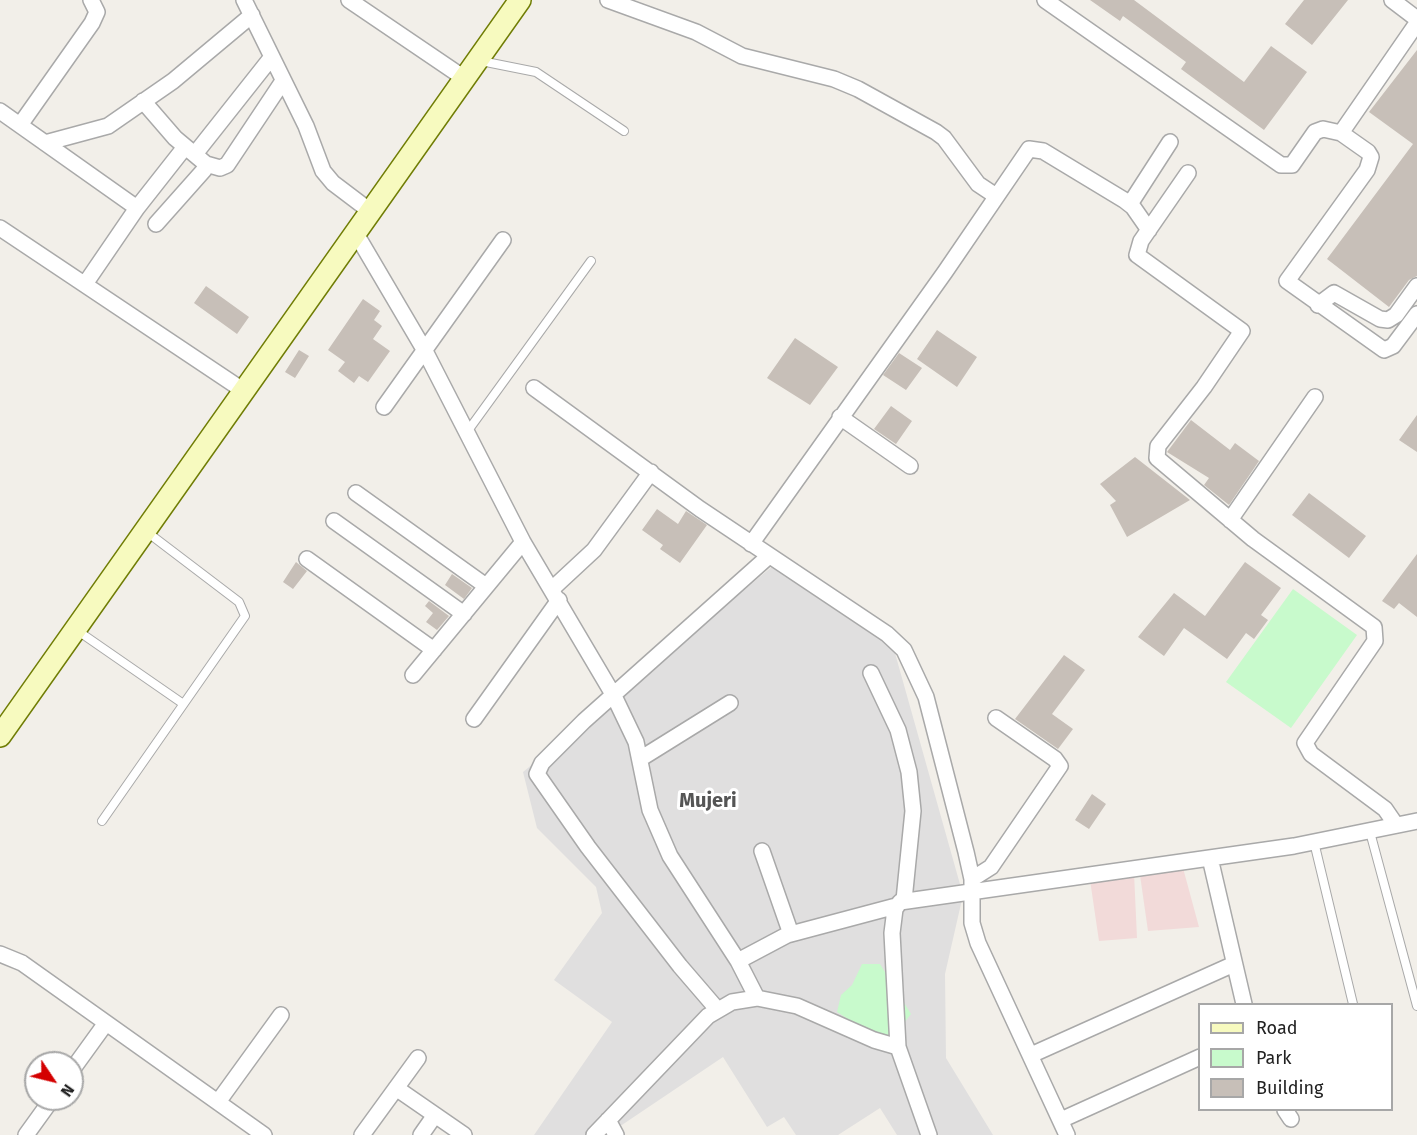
<!DOCTYPE html>
<html>
<head>
<meta charset="utf-8">
<style>
  body { margin:0 }
  #map { position:relative; width:1417px; height:1135px; overflow:hidden; background:#f2efe9; font-family:"Fira Sans",sans-serif }
  canvas { display:block }
  .legend { position:absolute; left:1198px; top:1003px; width:195px; height:108px; box-sizing:border-box; background:#fff; border:2px solid #a7a7a7; margin:0; padding:8px 10px; list-style:none; font-size:18px; color:#222 }
  .legend li { display:flex; align-items:center; gap:12px; height:30px }
  .legend b { width:30px; border:2px solid #a7a7a7 }
  .north { position:absolute; left:24px; top:1051px; width:60px; height:60px; box-sizing:border-box; background:#fff; border:2px solid #a7a7a7; border-radius:50%; rotate:125deg; font-size:16px; font-weight:700; line-height:24px; text-align:center; color:#222 }
  .north::after { content:''; display:block; margin:auto; width:21px; height:27px; background:#d40000; clip-path:polygon(50% 0,100% 100%,50% 72%,0 100%) }
</style>
</head>
<body>
<div id="map">
<canvas width="1417" height="1135"></canvas>
<ul class="legend">
<li><b style="height:8px;background:#f7fabf"></b>Road</li>
<li><b style="height:16px;background:#c8facc"></b>Park</li>
<li><b style="height:16px;background:#c7bfb8"></b>Building</li>
</ul>
<div class="north">N</div>
</div>
<script>
const ctx = document.querySelector('canvas').getContext('2d');
ctx.lineJoin = 'round';
function fill(path, color) { ctx.fillStyle = color; ctx.fill(path, 'evenodd'); }
const shape = rows => new Path2D(rows.map(r => 'M' + r).join(''));
function strokePath(path, color, width, dash) { ctx.strokeStyle = color; ctx.lineWidth = width; ctx.lineCap = dash ? 'butt' : 'round'; ctx.setLineDash(dash || []); ctx.stroke(path); }
function label(font, color, halo, rows, align = 'center') {
  ctx.font = font + ' "Fira Sans",sans-serif'; ctx.lineWidth = 6; ctx.setLineDash([]); ctx.textBaseline = 'middle'; ctx.strokeStyle = halo; ctx.fillStyle = color; for (const [text, x, y, turn = 0] of rows) {
    ctx.save(); ctx.translate(x, y); ctx.rotate((+turn || 0) * Math.PI / 180); ctx.textAlign = isNaN(turn) ? turn : align; if (halo) ctx.strokeText(text, 0, 0); ctx.fillText(text, 0, 0); ctx.restore();
  }
}
const residential = shape([
  [779,561,893,646,963,895,945,974,946,1058,993,1135,897,1135,880,1108,838,1135,796,1135,784,1117,767,1127,723,1057,607,1135,534,1135,612,1022,554,980,602,913,596,887,537,828,523,772]
]);
const commercial = shape([
  [1183,868,1199,927,1148,931,1140,875],
  [1134,873,1137,938,1099,941,1090,880]
]);
const park = shape([
  [1293,589,1357,635,1291,728,1226,682],
  [862,964,880,964,911,1014,900,1028,897,1041,870,1033,837,1012,841,995,852,985]
]);
const building = shape([
  [1090,0,1134,0,1244,82,1271,46,1307,72,1264,130,1181,69,1186,62,1123,16,1120,21],
  [1304,0,1348,0,1312,45,1285,24],
  [1417,50,1417,276,1409,280,1389,307,1327,259,1413,144,1369,112],
  [206,286,249,317,237,334,194,303],
  [363,299,380,311,374,320,382,326,373,339,390,351,368,382,359,376,354,383,338,371,345,362,328,350],
  [937,330,977,357,957,387,917,359],
  [795,338,838,367,810,405,767,378],
  [299,350,309,356,295,378,285,372],
  [899,353,922,368,906,390,883,375],
  [891,406,912,421,896,444,874,429],
  [1417,415,1417,452,1399,440],
  [1191,420,1230,450,1235,443,1259,461,1229,505,1204,485,1209,478,1167,452],
  [1135,457,1190,500,1127,537,1110,505,1116,501,1100,484],
  [1309,493,1366,536,1349,558,1292,515],
  [657,509,678,524,686,511,707,525,680,563,660,549,663,545,642,530],
  [1417,554,1417,617,1399,603,1394,609,1382,601],
  [296,562,307,571,293,589,283,582],
  [1245,562,1281,588,1261,615,1268,620,1254,639,1246,633,1227,659,1184,628,1164,656,1138,637,1174,593,1205,616],
  [452,574,472,588,464,599,445,585],
  [429,601,449,616,437,630,426,622,433,613,425,606],
  [1064,655,1085,670,1052,714,1073,729,1058,749,1015,719],
  [1092,794,1106,804,1089,829,1075,820]
]);
const lane = shape([
  [481,61,536,72,624,131],
  [467,432,591,261],
  [78,631,182,703],
  [102,821,245,616,239,602,147,532],
  [1370,832,1417,1006],
  [1314,842,1353,1004]
]);
const street = shape([
  [244,0,306,126,323,171,333,183,370,211],
  [349,0,464,78],
  [608,0,696,32,742,56,834,79,858,89,936,132,944,138,978,184,996,196],
  [1045,0,1281,165,1292,165,1315,132,1323,129,1341,133,1368,152,1371,157,1367,170,1287,281,1384,350,1393,346,1417,314],
  [1392,0,1417,19],
  [143,101,175,138,206,164,204,170,156,224],
  [0,111,137,208],
  [20,125,92,23,97,12,91,0],
  [1341,133,1417,23],
  [45,143,108,126,173,81,252,15],
  [195,154,271,58],
  [206,164,220,168,227,165,283,81],
  [1188,173,1141,241,1137,255,1242,331,1204,387,1158,446,1157,458,1253,539,1374,627,1375,641,1305,743,1311,754,1385,809,1396,825],
  [1130,204,1170,142],
  [0,228,244,391],
  [355,232,425,351,523,542,614,696,636,742,650,810,670,856,738,961,757,998],
  [85,284,137,208,185,147],
  [1318,305,1334,293,1380,319,1388,320,1396,315,1417,286],
  [534,388,700,509,887,634,904,650,926,697,966,852,972,879,972,923,978,943,1067,1135],
  [384,407,503,240],
  [840,417,910,466],
  [356,493,486,586],
  [1230,520,1315,397],
  [334,521,464,614],
  [751,544,945,272,1029,149,1043,151,1124,200,1133,207,1149,230],
  [307,559,434,650],
  [552,589,594,550,651,472],
  [871,673,898,730,909,772,913,811,904,900],
  [413,675,523,542],
  [474,719,559,600],
  [640,759,730,703],
  [762,851,791,934],
  [1210,858,1244,1004],
  [972,879,991,867,1060,766,1055,759,996,718],
  [0,954,22,963,264,1135],
  [738,961,787,935,896,906],
  [717,1009,680,966,588,847,537,774,542,763,584,721,769,556],
  [1031,1055,1234,964],
  [72,1070,106,1023],
  [396,1088,464,1135],
  [218,1102,281,1015],
  [1285,1110,1291,1119],
  [608,1120,616,1135],
  [1061,1120,1200,1057],
  [26,1135,52,1099],
  [362,1135,418,1058],
  [421,1135,435,1115],
  [594,1135,708,1016,732,1002,757,998,797,1006,874,1040,898,1047],
  [929,1135,898,1047,892,933,895,909,900,902,1294,846,1417,821]
]);
const secondary = shape([
  [0,736,520,0]
]);
const neighbourhoodNames = [
  ["Mujeri",708,801]
];
fill(residential, '#e0dfdf');
fill(commercial, '#f2dad9');
fill(park, '#c8facc');
fill(building, '#c7bfb8');
strokePath(lane, '#a9a9a9', 10);
strokePath(street, '#a9a9a9', 18);
strokePath(secondary, '#707d05', 24);
strokePath(lane, '#fff', 8);
strokePath(street, '#fff', 15);
strokePath(secondary, '#f7fabf', 21);
label('bold 20px', '#555', '#fff', neighbourhoodNames);
</script>
</body>
</html>
